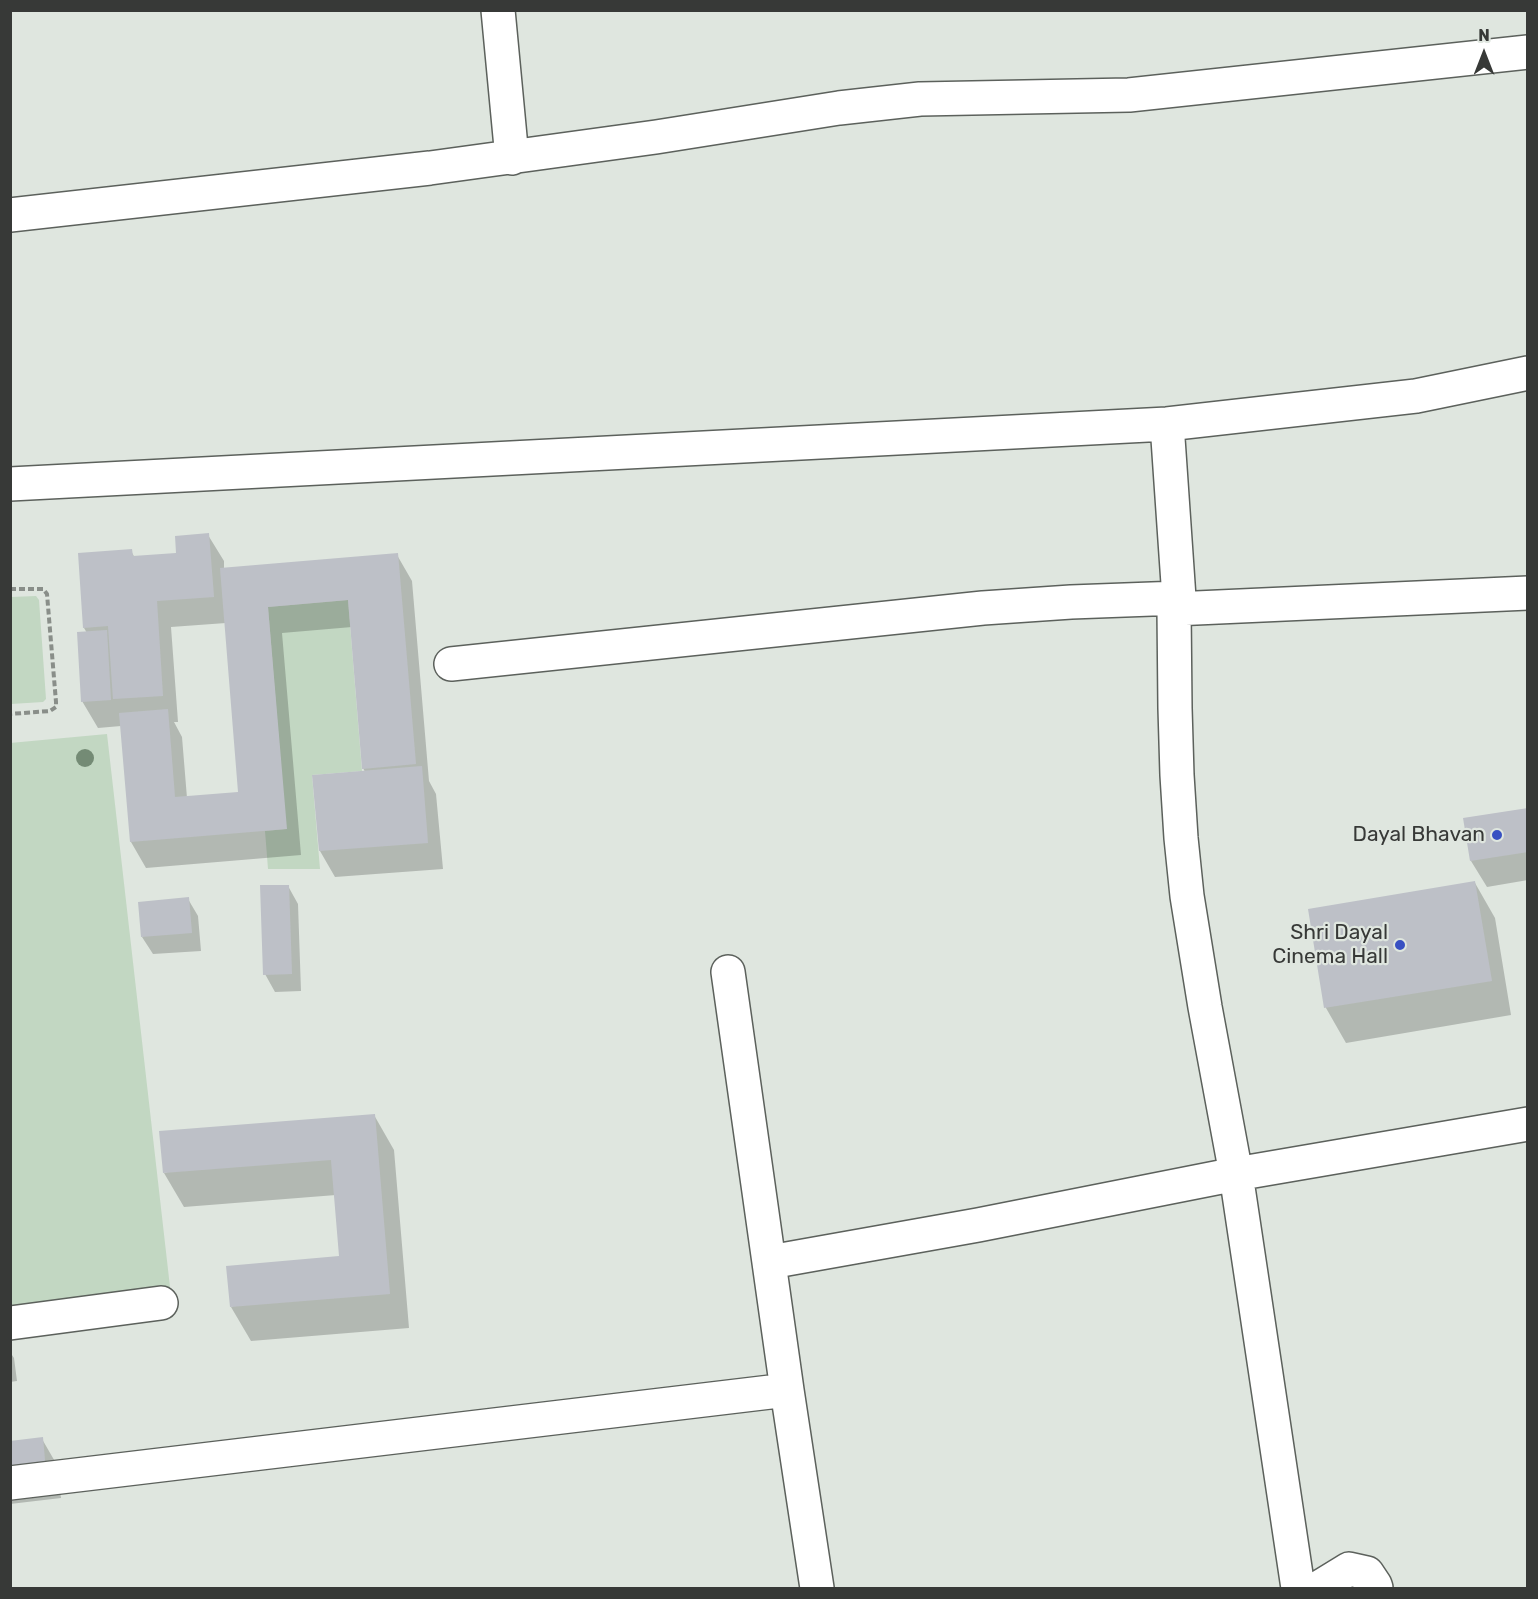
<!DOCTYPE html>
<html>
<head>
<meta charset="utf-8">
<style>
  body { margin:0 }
  #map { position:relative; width:1538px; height:1599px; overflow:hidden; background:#dfe6df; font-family:Rubik,sans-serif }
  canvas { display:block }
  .frame { position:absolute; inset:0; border:12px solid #373937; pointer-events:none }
  .north { position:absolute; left:1454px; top:24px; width:60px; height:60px; -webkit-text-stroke:4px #dfe6df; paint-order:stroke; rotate:0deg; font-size:16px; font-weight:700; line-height:24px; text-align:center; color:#373937 }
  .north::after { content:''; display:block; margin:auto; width:21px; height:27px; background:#373937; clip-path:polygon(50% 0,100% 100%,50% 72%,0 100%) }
</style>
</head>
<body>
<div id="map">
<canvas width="1538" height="1599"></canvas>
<div class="frame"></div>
<div class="north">N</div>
</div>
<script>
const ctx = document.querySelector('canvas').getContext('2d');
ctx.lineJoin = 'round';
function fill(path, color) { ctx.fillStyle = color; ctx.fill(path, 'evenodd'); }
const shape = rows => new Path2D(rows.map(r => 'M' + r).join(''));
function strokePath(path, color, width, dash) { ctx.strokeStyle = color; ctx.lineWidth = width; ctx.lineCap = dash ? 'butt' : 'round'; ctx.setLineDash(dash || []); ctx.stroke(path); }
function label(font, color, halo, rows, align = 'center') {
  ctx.font = font + ' Rubik,sans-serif'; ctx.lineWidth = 4.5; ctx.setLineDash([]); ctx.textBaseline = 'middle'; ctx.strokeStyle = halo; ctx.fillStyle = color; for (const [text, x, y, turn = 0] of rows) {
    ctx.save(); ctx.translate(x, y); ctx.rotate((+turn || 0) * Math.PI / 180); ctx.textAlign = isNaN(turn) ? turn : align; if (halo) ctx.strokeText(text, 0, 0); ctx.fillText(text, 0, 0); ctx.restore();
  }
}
const green = shape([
  [36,596,39,600,46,699,43,702,11,704,11,597],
  [348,600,362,771,312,775,320,869,268,869,265,831,286,829,268,607],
  [107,734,170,1287,11,1309,10,743]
]);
const shadow = shape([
  [208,535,224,561,224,570,397,555,412,581,429,781,436,794,443,869,335,877,320,851,314,776,365,772,363,768,352,627,282,633,301,855,146,868,131,842,121,726,98,728,82,701,87,633,84,628,131,551,135,558,177,554],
  [226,623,240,794,187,798,182,737,174,722,178,722,171,627],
  [1528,809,1528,880,1487,887,1471,861,1465,820],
  [1475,883,1495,918,1511,1015,1346,1043,1326,1008,1310,911],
  [288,886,298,904,301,991,275,992,265,974],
  [188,899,198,916,201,951,153,954,142,937],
  [374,1115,394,1150,409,1328,251,1341,231,1307,341,1258,336,1195,184,1207,164,1173],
  [10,1352,14,1358,17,1381,10,1382],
  [42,1439,57,1465,61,1498,10,1504,10,1443]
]);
const building = shape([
  [209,533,214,597,157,601,163,696,113,699,108,626,83,628,78,553,132,549,133,556,176,553,175,536],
  [398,553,416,764,362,769,348,600,268,607,287,829,130,842,119,713,168,709,175,797,238,792,220,568],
  [107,630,111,700,81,702,77,632],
  [422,766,428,843,319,851,312,775],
  [1528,808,1528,852,1470,861,1463,818],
  [1475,881,1492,981,1324,1008,1308,909],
  [260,885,289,885,292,974,263,975],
  [189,897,192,933,141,937,138,902],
  [375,1114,390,1294,230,1307,226,1266,339,1256,331,1160,163,1173,159,1131],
  [43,1437,46,1472,10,1476,10,1441]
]);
const path = shape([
  [10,589,43,589,47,594,56,702,56,707,50,711,10,714]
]);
const minor = shape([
  [498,10,512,158],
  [10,215,430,168,656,137,839,108,920,99,1129,95,1528,52],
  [1167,424,1179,598,1174,609,1175,708,1177,775,1181,838,1187,896,1205,1007,1236,1174,1298,1588],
  [10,484,1167,424,1416,396,1528,373],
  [1174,609,1528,593],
  [451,664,983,608,1071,602,1179,598],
  [728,972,787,1390,817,1588],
  [770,1262,978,1225,1236,1174,1528,1124],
  [10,1323,161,1303],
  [10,1483,787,1390],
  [1318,1588,1349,1569,1367,1573,1375,1585,1376,1588]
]);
const trees = [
  [85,758]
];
const markers = [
  [1497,835,6,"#3850c2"],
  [1400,945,6,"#3850c2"]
];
const poiNames = [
  ["Dayal Bhavan",1485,835],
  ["Shri Dayal",1388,933],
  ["Cinema Hall",1388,957]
];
fill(green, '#c2d7c2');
fill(shadow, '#0003');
fill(building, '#bdc0c7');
strokePath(minor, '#5c615c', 36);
strokePath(path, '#898e89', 4, [6, 3]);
strokePath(minor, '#fff', 33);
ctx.fillStyle = '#748b75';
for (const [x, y] of trees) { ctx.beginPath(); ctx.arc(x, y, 9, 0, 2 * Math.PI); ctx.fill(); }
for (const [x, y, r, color] of markers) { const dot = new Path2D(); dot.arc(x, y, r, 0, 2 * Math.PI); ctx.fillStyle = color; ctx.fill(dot); strokePath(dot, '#dfe6df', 2); }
label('21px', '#373937', '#dfe6df', poiNames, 'right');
</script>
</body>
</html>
